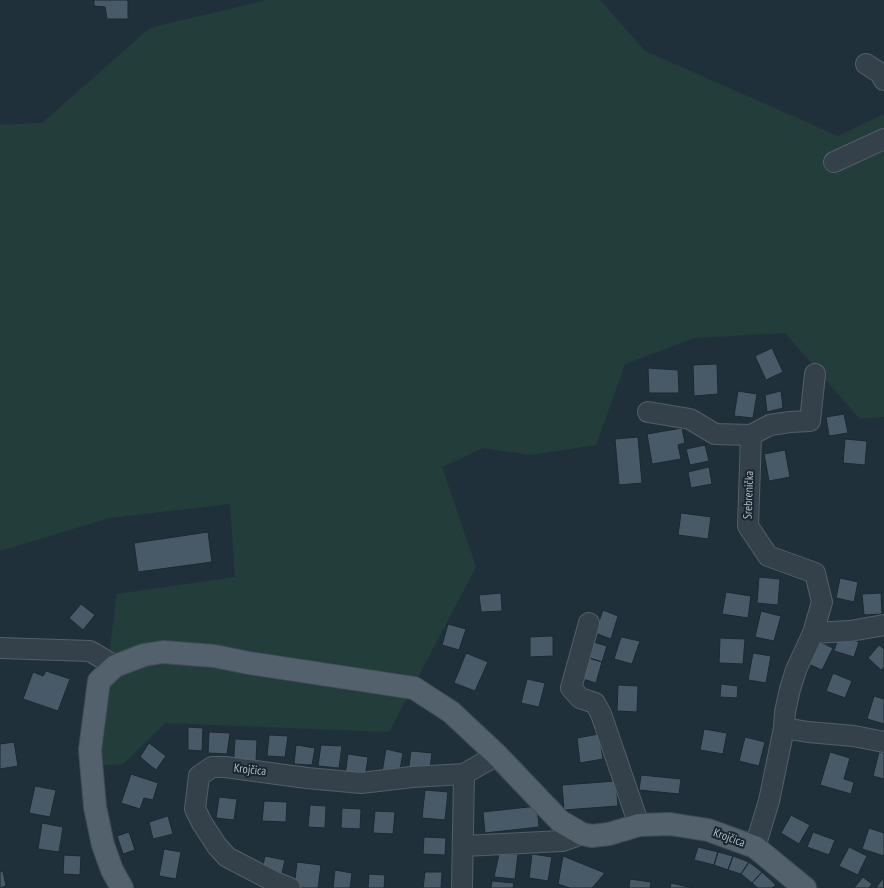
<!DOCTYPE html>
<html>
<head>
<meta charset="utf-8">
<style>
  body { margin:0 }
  canvas { display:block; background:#20303a }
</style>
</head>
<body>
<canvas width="884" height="888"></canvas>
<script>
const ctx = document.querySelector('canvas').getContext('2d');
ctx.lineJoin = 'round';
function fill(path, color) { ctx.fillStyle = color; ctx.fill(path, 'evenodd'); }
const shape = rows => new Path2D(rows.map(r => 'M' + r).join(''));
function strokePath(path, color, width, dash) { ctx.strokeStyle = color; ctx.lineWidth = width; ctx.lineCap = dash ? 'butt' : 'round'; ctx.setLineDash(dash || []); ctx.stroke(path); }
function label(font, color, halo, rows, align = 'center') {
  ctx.font = font + ' "PT Sans Narrow",sans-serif'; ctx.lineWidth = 4; ctx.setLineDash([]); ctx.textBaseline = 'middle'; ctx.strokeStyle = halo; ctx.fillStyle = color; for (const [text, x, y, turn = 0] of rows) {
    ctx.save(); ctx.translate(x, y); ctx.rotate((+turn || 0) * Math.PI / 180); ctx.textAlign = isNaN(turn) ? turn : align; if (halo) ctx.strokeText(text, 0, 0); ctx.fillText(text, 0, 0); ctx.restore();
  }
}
const green = shape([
  [267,0,600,0,645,51,838,136,884,114,884,417,860,419,785,333,694,338,625,364,596,445,530,455,483,448,442,467,476,567,389,732,165,723,123,764,94,766,117,594,235,577,230,504,109,518,0,551,0,125,42,123,150,28]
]);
const building = shape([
  [94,0,128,0,128,19,107,19,105,7,94,6,94,0],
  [772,348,783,372,766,380,755,356,772,348],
  [717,364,718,394,694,396,693,365,717,364],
  [648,368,678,370,679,393,649,393,648,368],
  [738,391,757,394,753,418,734,416,738,391],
  [781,391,783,408,767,412,765,395,781,391],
  [844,414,848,433,829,436,826,417,844,414],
  [682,428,685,443,678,445,681,459,652,464,647,434,682,428],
  [638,437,642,483,619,485,615,439,638,437],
  [845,439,867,441,865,465,843,463,845,439],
  [705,445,709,461,690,465,686,449,705,445],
  [785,450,790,477,769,481,764,454,785,450],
  [709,467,712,484,691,488,688,472,709,467],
  [681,513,711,517,708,539,678,535,681,513],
  [208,532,212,562,138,572,134,543,208,532],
  [759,577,780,579,778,605,757,603,759,577],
  [840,578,858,582,854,602,836,598,840,578],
  [726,592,751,596,748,618,722,614,726,592],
  [501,593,502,611,481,612,479,595,501,593],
  [881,593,882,614,864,615,862,594,881,593],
  [81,604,95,615,83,630,69,618,81,604],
  [603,610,618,616,611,639,595,633,603,610],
  [761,611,781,616,774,641,755,637,761,611],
  [448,624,466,629,459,650,442,645,448,624],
  [839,635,859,642,854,657,834,651,839,635],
  [553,636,553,656,530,657,530,637,553,636],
  [621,637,640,641,632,664,614,659,621,637],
  [720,638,745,639,743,664,719,663,720,638],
  [586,640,607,646,602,662,583,656,586,640],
  [816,640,833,648,822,670,806,663,816,640],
  [879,645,884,649,884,667,881,670,868,658,879,645],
  [466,653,488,662,475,691,454,683,466,653],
  [753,653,771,656,766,683,748,680,753,653],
  [583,656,602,662,596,683,576,677,583,656],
  [46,671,70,679,58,711,23,699,33,672,43,676,46,671],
  [833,673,852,681,845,698,826,691,833,673],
  [527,679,545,683,539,707,521,703,527,679],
  [721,684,738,686,737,698,720,697,721,684],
  [618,685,638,686,637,712,617,711,618,685],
  [874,696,884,699,884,724,867,719,874,696],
  [188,727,203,728,202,751,188,750,188,727],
  [704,729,727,733,723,754,700,750,704,729],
  [209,732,230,733,227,754,208,753,209,732],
  [599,734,603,759,580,763,577,738,599,734],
  [269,735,288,736,285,757,267,756,269,735],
  [745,737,765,742,759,766,739,761,745,737],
  [235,739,257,740,256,762,233,772,235,739],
  [14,742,18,766,0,769,0,744,14,742],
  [149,743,166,756,156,770,140,757,149,743],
  [296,745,315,748,312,765,294,764,296,745],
  [321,745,342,746,339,768,318,766,321,745],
  [386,749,403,753,399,775,382,772,386,749],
  [411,751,432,753,429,776,408,773,411,751],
  [830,752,850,758,844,779,854,782,851,794,820,785,830,752],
  [879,752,884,753,884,779,873,776,879,752],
  [348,754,368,757,365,778,345,775,348,754],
  [131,774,158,783,153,800,144,798,140,809,121,803,131,774],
  [641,775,681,779,679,794,639,790,641,775],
  [616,781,618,806,564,810,562,785,616,781],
  [35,786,56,790,50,817,29,813,35,786],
  [425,790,448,792,445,820,422,818,425,790],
  [219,797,237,799,234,820,216,818,219,797],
  [264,801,287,802,286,822,262,821,264,801],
  [310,805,326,806,325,828,308,827,310,805],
  [537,806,539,827,485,833,483,812,537,806],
  [342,808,361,809,360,829,341,828,342,808],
  [375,811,395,812,393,834,373,833,375,811],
  [791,815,810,825,799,844,781,833,791,815],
  [168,816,173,834,153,839,149,822,168,816],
  [42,823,63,827,59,852,38,849,42,823],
  [869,828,884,833,884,856,862,849,869,828],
  [129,832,135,850,123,854,117,836,129,832],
  [813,832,835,840,829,855,807,847,813,832],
  [424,837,446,838,445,855,423,854,424,837],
  [698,847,718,852,714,865,694,860,698,847],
  [849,847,867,856,858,875,839,866,849,847],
  [164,849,181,852,176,879,159,876,164,849],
  [718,852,733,856,728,870,714,865,718,852],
  [499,854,518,854,515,879,494,877,499,854],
  [532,854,552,857,548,881,529,878,532,854],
  [64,855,81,856,80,875,63,874,64,855],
  [265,856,285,860,281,877,261,874,265,856],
  [563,856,605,873,592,888,570,888,558,884,563,856],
  [733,856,749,862,741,874,728,870,733,856],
  [297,862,321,865,318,888,294,888,297,862],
  [749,862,762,872,752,883,741,874,749,862],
  [335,870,352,873,350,888,333,888,335,870],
  [3,871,6,886,0,888,0,872,3,871],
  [425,872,442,872,441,888,423,888,425,872],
  [762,872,776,885,772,888,758,888,752,883,762,872],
  [369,874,385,875,384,888,368,888,369,874],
  [863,877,872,884,869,888,854,888,863,877],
  [883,878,884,888,876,888,883,878],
  [630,879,651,882,650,888,629,888,630,879],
  [492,881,514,883,513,888,491,888,492,881],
  [671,883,693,888,670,888,671,883]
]);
const minor = shape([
  [866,64,880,73,884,80],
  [834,162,884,139],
  [648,412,690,419,715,434,751,435,748,526,768,556,815,573,822,602,813,633,796,670,790,689,785,712,784,728,769,801,755,847],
  [751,435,770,425,790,422,810,421,815,374],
  [589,623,571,688,580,698,595,703,601,714,639,825],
  [813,633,850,631,884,625],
  [0,648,90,651,115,666],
  [784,728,808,732,854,736,884,742],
  [464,846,562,841,582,834],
  [290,888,275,882,227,857,217,846,202,823,195,809,199,776,212,767,225,767,307,778,361,783,412,777,464,774,497,755],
  [462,888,464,774]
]);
const major = shape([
  [122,888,112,870,103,845,95,807,90,750,99,681,115,666,144,655,163,652,214,656,249,663,414,688,451,712,497,755,560,821,582,834,592,836,609,834,639,825,670,824,708,830,755,847,805,888]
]);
const streetNames = [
  ["Srebrenička",749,495,-88],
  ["Krojčica",250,770,6],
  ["Krojčica",729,838,20]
];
fill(green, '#233d3b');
fill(building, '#485a67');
strokePath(building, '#1c2831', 1);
strokePath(minor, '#525f68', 22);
strokePath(major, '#404d57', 24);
strokePath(minor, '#34414b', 20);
strokePath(major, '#52616b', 22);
label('12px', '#afbcc7', '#1a262f', streetNames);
</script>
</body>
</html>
